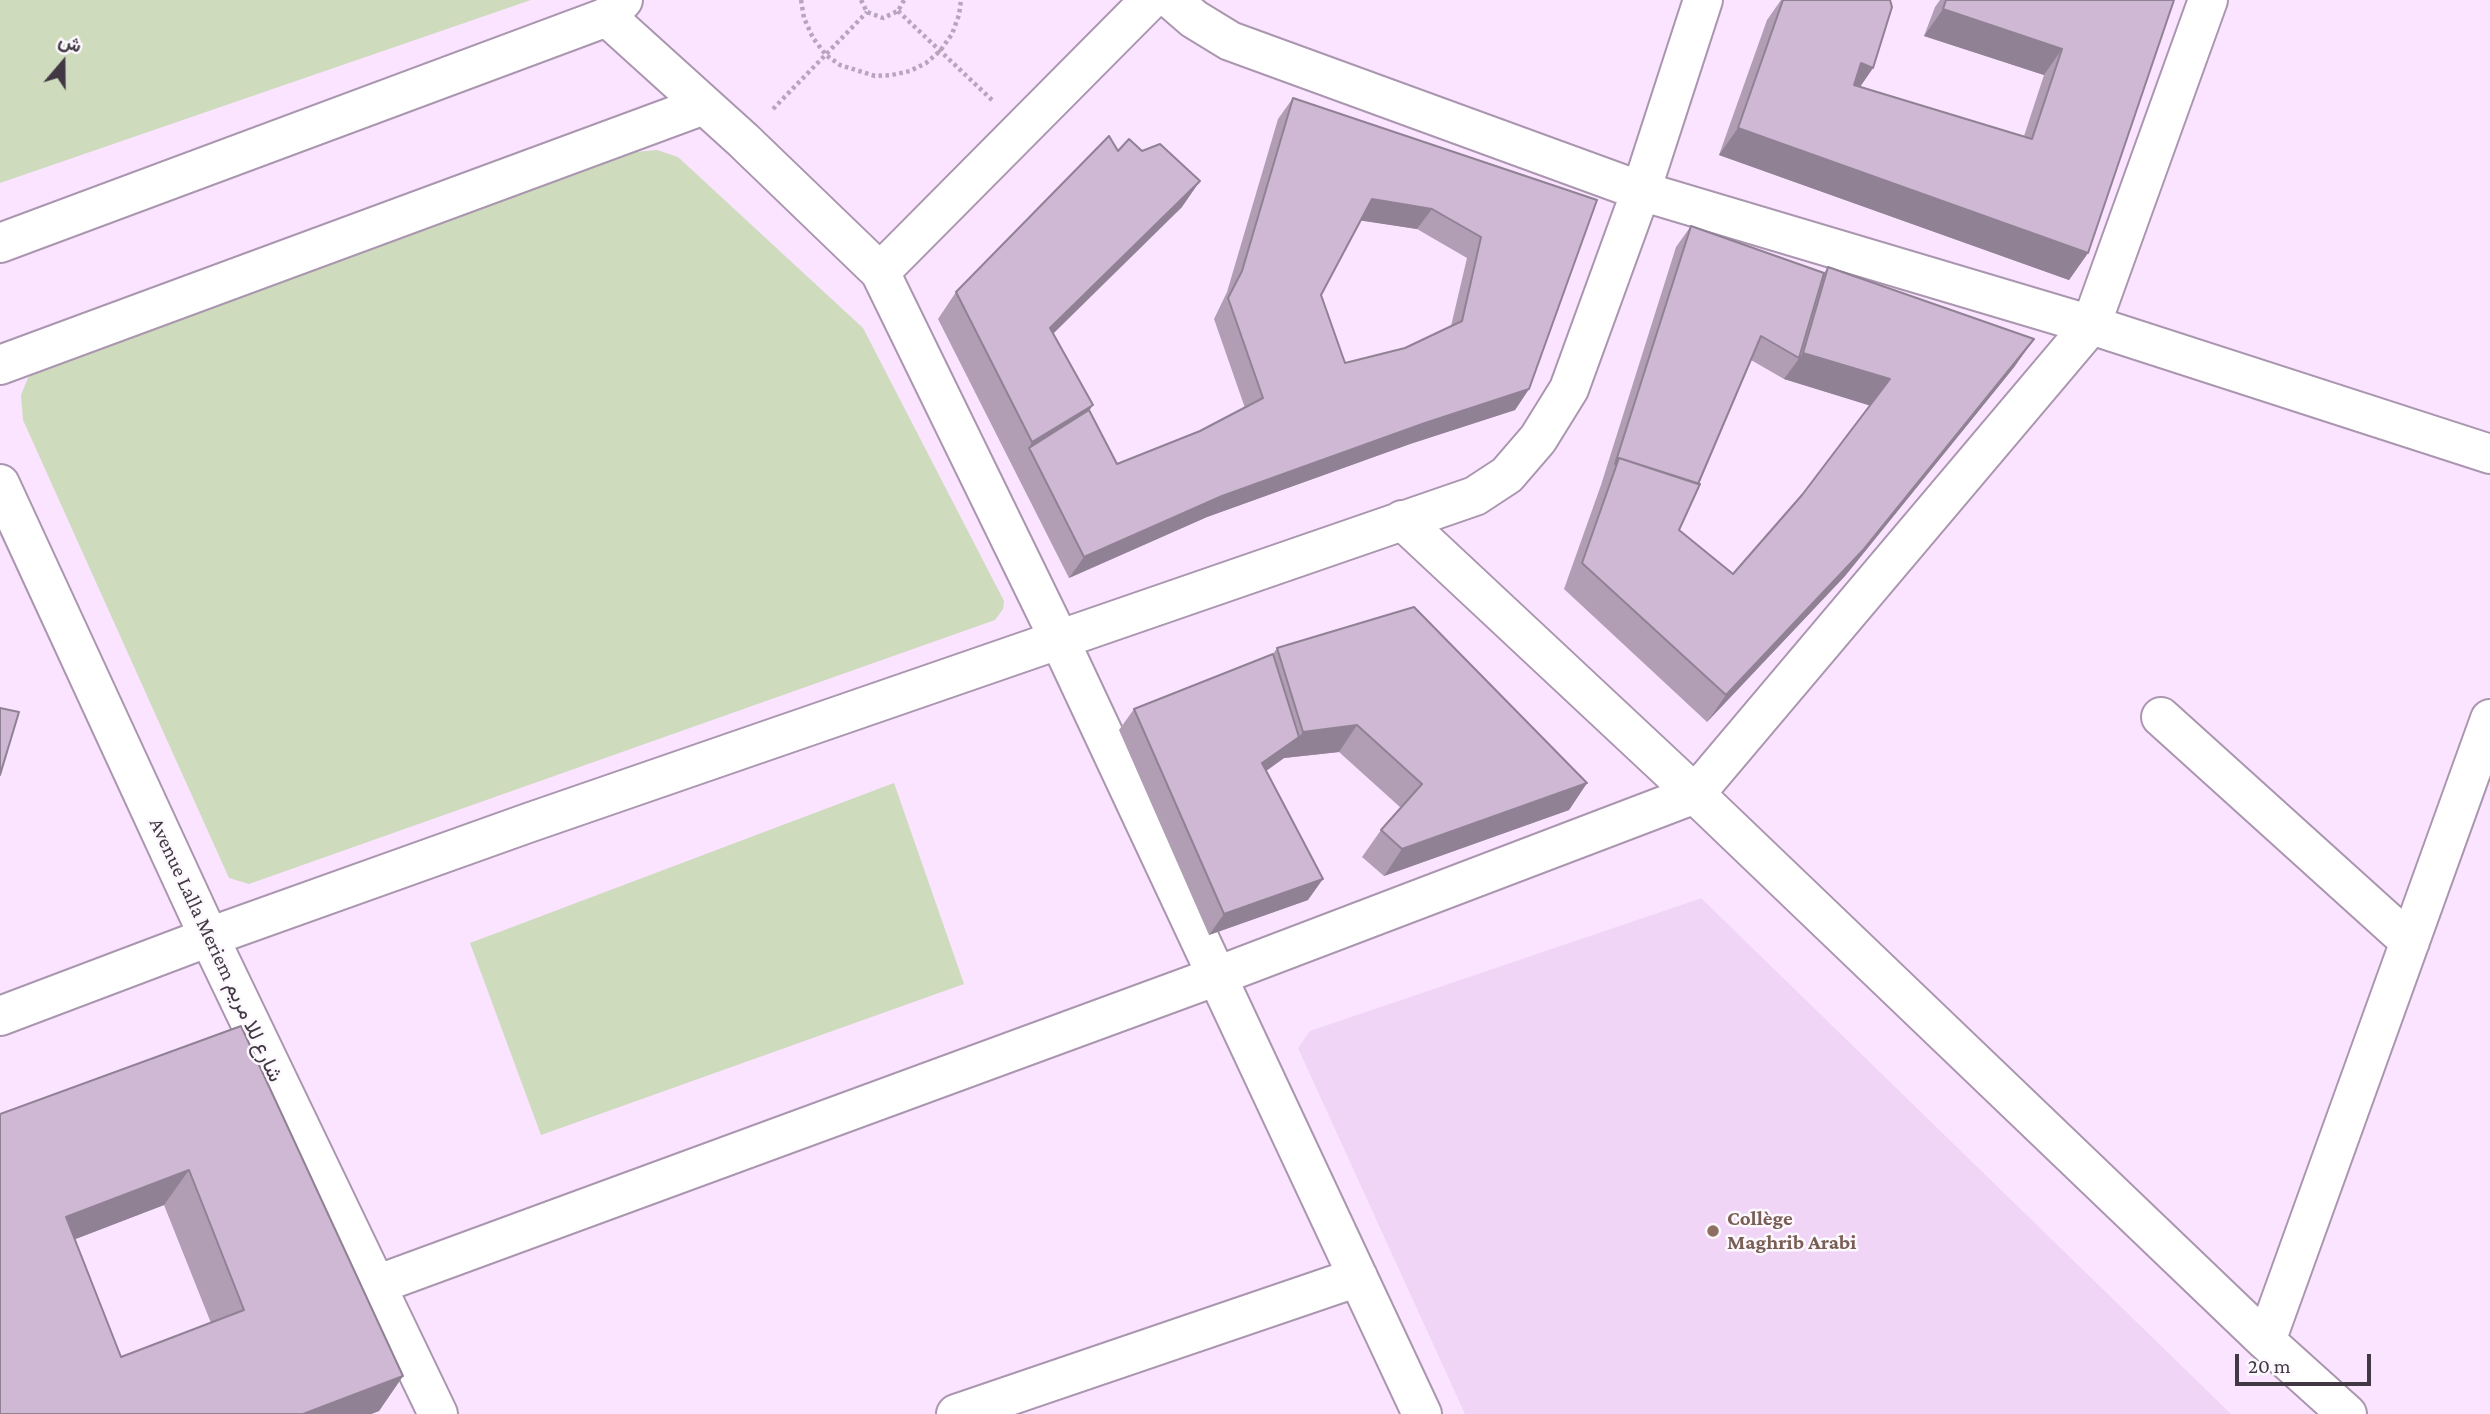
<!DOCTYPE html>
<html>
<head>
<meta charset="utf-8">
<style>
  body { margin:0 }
  #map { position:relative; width:2490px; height:1414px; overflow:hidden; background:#fae4ff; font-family:"Crimson Pro",Vazirmatn,serif }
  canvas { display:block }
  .north { position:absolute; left:28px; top:28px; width:70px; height:70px; -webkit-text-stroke:5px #fcf8fd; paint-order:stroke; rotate:20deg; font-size:19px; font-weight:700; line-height:28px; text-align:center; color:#413843 }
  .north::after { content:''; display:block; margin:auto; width:24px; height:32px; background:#413843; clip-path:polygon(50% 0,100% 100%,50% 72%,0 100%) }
  .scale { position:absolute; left:2235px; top:1354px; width:136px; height:32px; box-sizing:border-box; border:4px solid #413843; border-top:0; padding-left:9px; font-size:21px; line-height:24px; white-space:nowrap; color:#413843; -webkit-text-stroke:5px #fcf8fd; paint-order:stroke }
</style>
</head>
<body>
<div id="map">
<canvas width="2490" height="1414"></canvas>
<div class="north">ش</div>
<div class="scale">20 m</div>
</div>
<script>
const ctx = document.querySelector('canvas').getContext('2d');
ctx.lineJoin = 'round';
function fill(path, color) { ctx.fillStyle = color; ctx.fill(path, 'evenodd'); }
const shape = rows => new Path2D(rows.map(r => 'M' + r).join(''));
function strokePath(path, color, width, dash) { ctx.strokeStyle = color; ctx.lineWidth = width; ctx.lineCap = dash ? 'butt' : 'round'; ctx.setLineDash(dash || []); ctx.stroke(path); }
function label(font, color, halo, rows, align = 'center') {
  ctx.font = font + ' "Crimson Pro",Vazirmatn,serif'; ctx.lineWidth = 5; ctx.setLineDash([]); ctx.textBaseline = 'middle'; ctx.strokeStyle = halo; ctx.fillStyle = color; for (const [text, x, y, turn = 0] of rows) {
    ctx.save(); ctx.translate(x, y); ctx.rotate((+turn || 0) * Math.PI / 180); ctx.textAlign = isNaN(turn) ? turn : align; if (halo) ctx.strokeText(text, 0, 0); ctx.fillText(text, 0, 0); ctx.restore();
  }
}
const built = shape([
  [1702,898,1702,899,2231,1414,1465,1414,1298,1048,1310,1031]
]);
const green = shape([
  [0,0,531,0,0,183],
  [657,150,678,157,863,328,1004,601,1003,609,995,620,249,884,229,878,23,420,21,395,28,378,40,367,636,152],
  [894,783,964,984,541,1135,470,943]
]);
const path = shape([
  [801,0,804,18,813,38,826,55,840,65,875,76,892,75,910,71,926,63,940,51,952,34,959,15,961,0],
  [861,0,867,12,883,18,898,11,904,0],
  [898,11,992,100],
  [773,109,867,12]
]);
const minor = shape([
  [1172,0,1194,19,1230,41,1641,191,2091,325,2490,454],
  [607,17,743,140,880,272,1150,0],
  [0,243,607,17,623,0],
  [880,272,1059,639,1422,1414],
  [0,365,704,105],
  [0,484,209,937,438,1414],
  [1402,520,1695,794,2266,1341,2347,1414],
  [2161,717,2410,942],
  [0,1016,209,937,528,823,1475,496,1507,475,1538,439,1569,389,1641,191,1703,0],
  [376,1285,1217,976,1695,794,2091,325,2208,0],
  [2266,1341,2490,719],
  [956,1414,1358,1277]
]);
const wall = shape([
  [1781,0,1890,0,1873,68,1860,87,2024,136,2044,75,1924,36,1935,7,1940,0,2174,0,2088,253,2069,280,1719,155,1767,20],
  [1293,98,1597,200,1529,389,1515,410,1410,444,1207,517,1069,578,938,319,956,292,1118,151,1182,207,1053,334,1093,405,1089,410,1117,464,1200,431,1245,408,1214,319,1227,292,1278,119],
  [1360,220,1417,229,1467,258,1451,326,1405,348,1345,363,1321,295],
  [1691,226,1824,273,1828,267,2015,366,1845,576,1707,722,1564,589,1601,485,1676,247],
  [1751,360,1784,379,1870,405,1802,495,1733,574,1679,530],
  [1277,648,1587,783,1569,810,1384,876,1362,857,1381,830,1401,808,1339,752,1284,758,1266,771,1308,900,1209,935,1119,730,1134,709,1273,654],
  [241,1026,403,1376,379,1411,371,1414,0,1414,0,1114],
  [164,1205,211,1323,121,1357,75,1239]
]);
const shadedWall = shape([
  [1943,9,2062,49,2044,75,1924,36],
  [1861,63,1873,68,1855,94,1843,90],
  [1738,128,2088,253,2069,280,1719,155],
  [1200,181,1182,207,1031,355,1050,328],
  [1372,199,1432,209,1417,229,1357,220],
  [2034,339,2015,366,1845,576,1707,722,1726,695],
  [1803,353,1890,379,1871,406,1784,379],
  [1529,389,1515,410,1410,444,1207,517,1069,578,1084,557,1222,496,1425,423],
  [1093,405,1075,431,1029,448,1032,442],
  [1357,725,1339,752,1284,758,1248,784,1262,763,1299,737,1303,732],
  [1587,783,1569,810,1384,876,1402,849],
  [1323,879,1308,900,1209,935,1224,914],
  [189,1170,164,1205,42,1252,66,1217],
  [403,1376,379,1411,371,1414,303,1414]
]);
const building = shape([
  [1783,0,1890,0,1892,7,1873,68,1861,63,1854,85,2032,139,2062,49,1943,9,1946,0,2174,0,2088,253,1738,128,1783,0],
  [1293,98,1597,200,1529,389,1425,423,1222,496,1084,557,1029,448,1089,410,1117,464,1200,431,1263,398,1228,298,1242,271,1293,98],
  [1372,199,1432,209,1481,237,1462,321,1405,348,1345,363,1321,295,1372,199],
  [1109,136,1118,151,1129,139,1142,151,1160,144,1200,181,1050,328,1093,405,1032,442,956,292,1109,136],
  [1691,226,1824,273,1799,358,1761,336,1698,484,1619,458,1615,464,1691,226],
  [1828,267,2034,339,1864,549,1726,695,1582,563,1619,458,1700,484,1679,530,1733,574,1802,495,1890,379,1803,353,1828,267],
  [1414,607,1587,783,1402,849,1381,830,1422,784,1357,725,1303,732,1277,648,1414,607],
  [1273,654,1299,737,1262,763,1323,879,1224,914,1134,709,1273,654],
  [0,708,19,712,0,775,0,708],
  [241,1026,403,1376,303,1414,0,1414,0,1114,241,1026],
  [189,1170,244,1310,121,1357,66,1217,189,1170]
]);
const markers = [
  [1713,1231,7,"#8d6e63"]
];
const streetNames = [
  ["Avenue Lalla Meriem شارع للا مريم",216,950,65]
];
const educationNames = [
  ["Collège",1727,1219],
  ["Maghrib Arabi",1727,1243]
];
fill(built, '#f0d5f6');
fill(green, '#cedbbd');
strokePath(minor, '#aa96af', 42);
strokePath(path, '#b7a6bb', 4.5, [3.5, 3.5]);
strokePath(minor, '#fff', 38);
fill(wall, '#b19eb5');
fill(shadedWall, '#908194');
fill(building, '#ceb8d3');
strokePath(building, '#908194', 2);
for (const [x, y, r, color] of markers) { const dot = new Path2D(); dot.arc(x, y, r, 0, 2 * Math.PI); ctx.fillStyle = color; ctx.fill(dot); strokePath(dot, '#fcf8fd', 2.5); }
label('21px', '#413843', '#fcf8fd', streetNames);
label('bold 21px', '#785e54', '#fcf8fd', educationNames, 'left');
</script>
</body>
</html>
